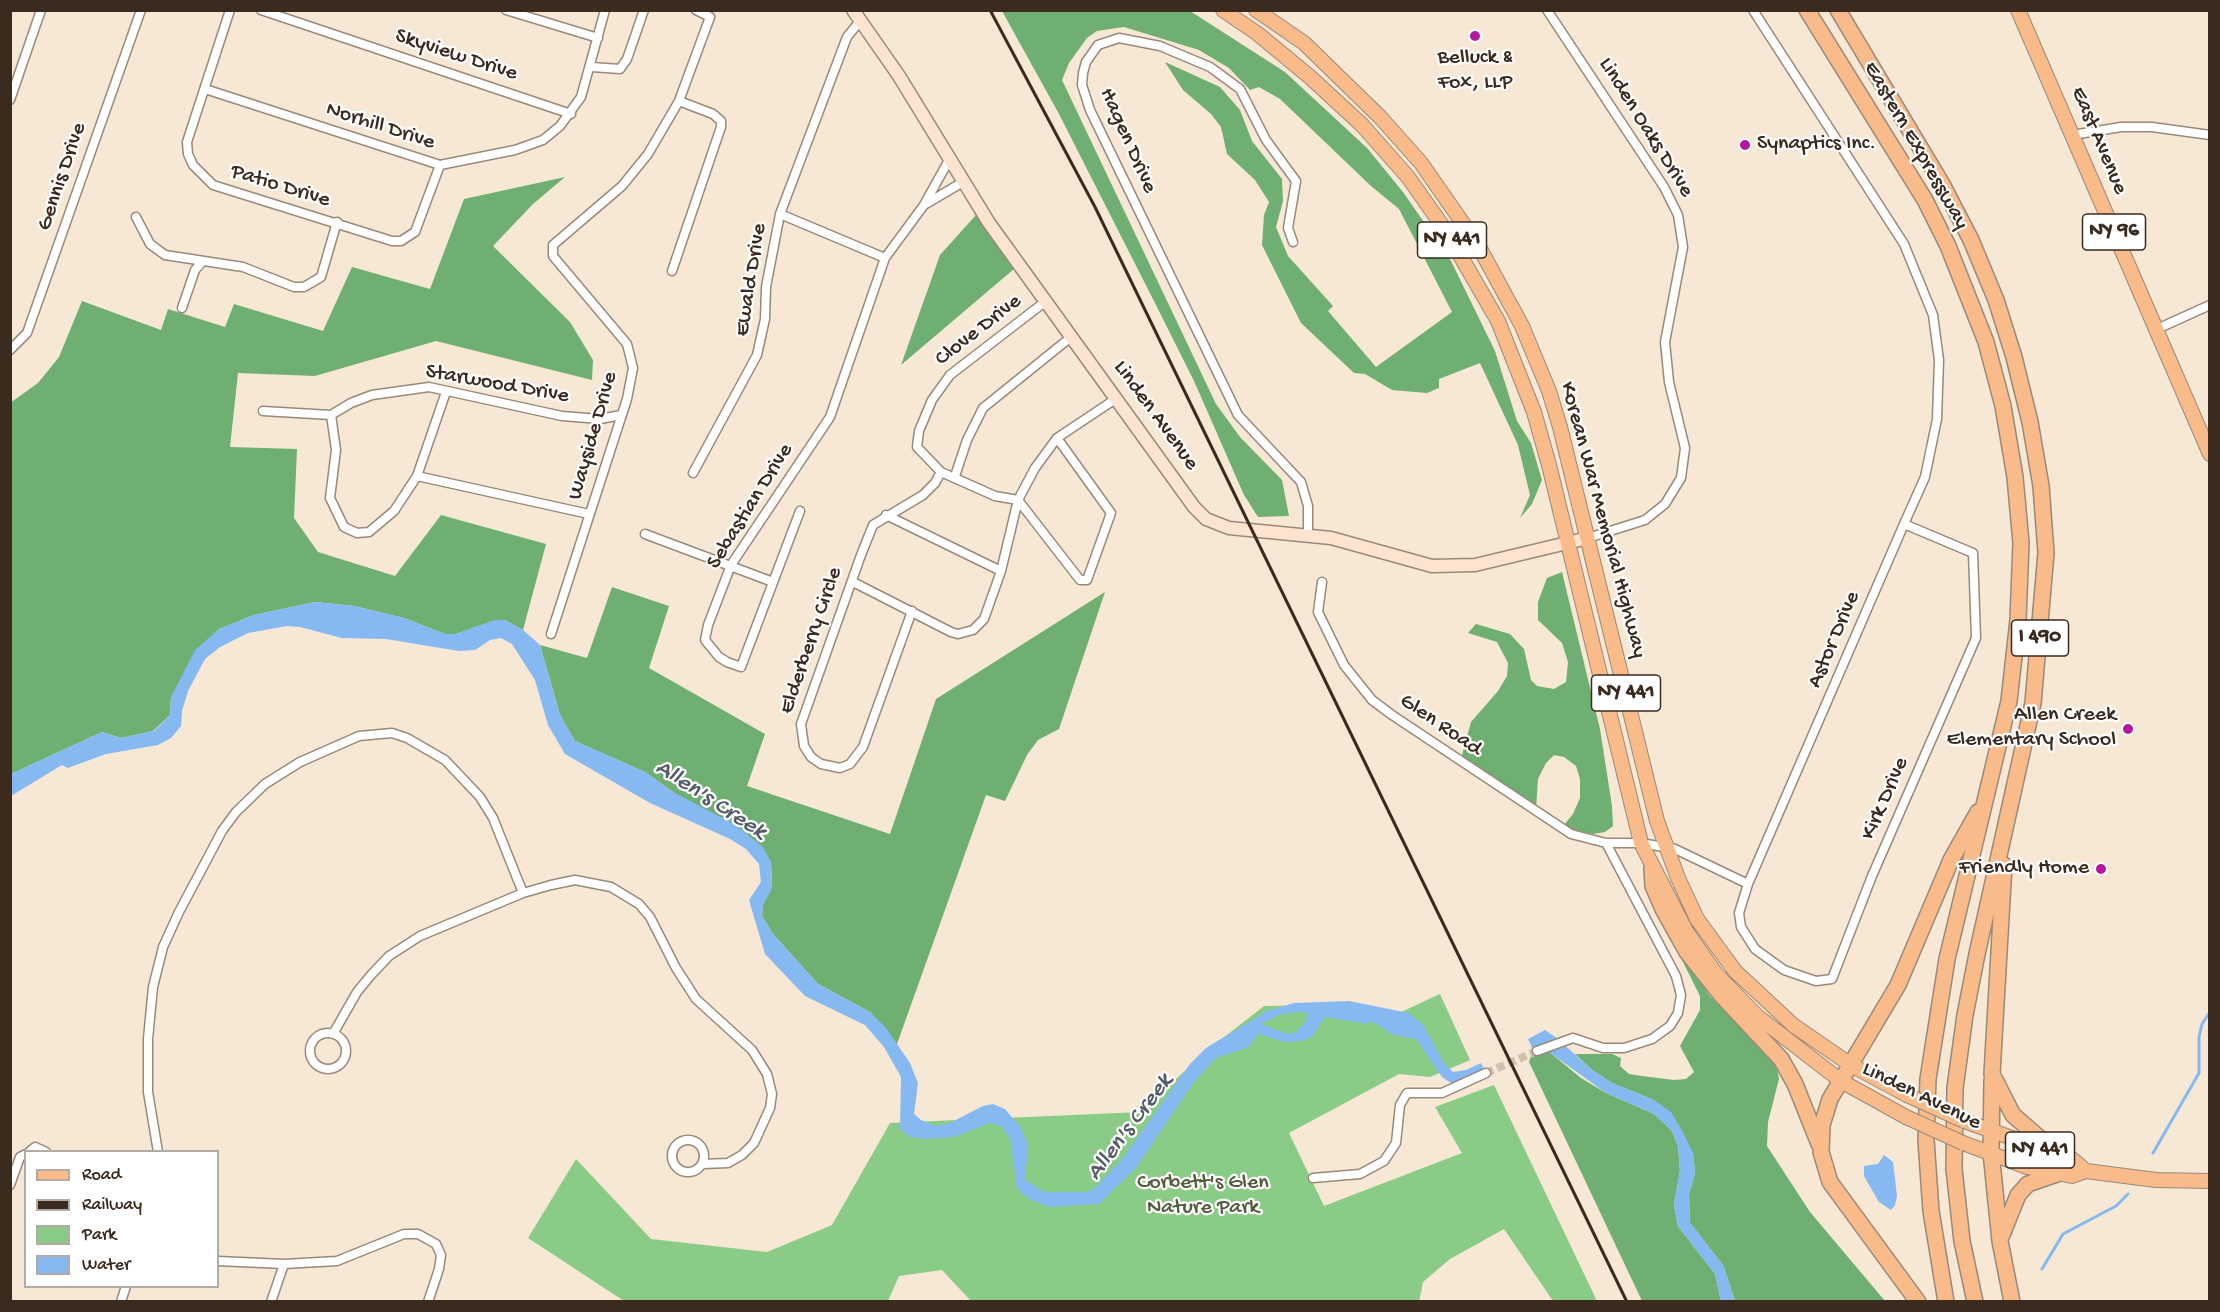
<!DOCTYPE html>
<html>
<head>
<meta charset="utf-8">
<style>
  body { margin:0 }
  #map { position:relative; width:2220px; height:1312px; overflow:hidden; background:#f6e8d5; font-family:"Gochi Hand",sans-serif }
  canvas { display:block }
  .frame { position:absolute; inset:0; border:12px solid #3b2a1e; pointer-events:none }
  .legend { position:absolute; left:24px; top:1150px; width:195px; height:138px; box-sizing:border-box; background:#fff; border:2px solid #b1aaa5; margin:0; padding:8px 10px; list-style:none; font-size:18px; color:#3b2a1e }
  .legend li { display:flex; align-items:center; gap:12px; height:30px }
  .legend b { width:30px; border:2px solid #b1aaa5 }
</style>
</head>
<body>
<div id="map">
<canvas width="2220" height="1312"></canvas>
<div class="frame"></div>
<ul class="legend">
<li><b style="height:8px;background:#fabb8b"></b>Road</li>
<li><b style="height:8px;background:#3b2a1e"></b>Railway</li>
<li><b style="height:16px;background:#8acc85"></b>Park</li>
<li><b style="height:16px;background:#86b8f2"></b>Water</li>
</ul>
</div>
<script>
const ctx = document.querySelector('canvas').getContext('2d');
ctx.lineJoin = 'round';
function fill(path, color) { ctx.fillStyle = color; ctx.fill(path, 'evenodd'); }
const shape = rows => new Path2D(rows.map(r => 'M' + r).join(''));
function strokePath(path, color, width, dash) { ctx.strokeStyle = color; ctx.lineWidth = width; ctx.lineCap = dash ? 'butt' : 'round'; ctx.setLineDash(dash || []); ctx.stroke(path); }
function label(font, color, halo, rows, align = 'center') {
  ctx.font = font + ' "Gochi Hand",sans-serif'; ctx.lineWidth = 4.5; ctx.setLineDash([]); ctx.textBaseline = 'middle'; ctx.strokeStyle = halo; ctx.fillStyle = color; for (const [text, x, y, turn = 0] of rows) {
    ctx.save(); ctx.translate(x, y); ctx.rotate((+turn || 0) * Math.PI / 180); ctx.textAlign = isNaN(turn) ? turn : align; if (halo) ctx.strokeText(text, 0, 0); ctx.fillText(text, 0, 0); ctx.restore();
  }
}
const green = shape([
  [1440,994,1470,1060,1430,1077,1399,1074,1289,1133,1324,1206,1462,1153,1435,1107,1494,1085,1597,1301,1553,1301,1504,1229,1450,1259,1423,1282,1419,1302,971,1301,942,1270,899,1276,888,1301,624,1301,528,1238,576,1159,651,1239,767,1252,832,1225,890,1123,1141,1112,1205,1052,1264,1006,1331,1005,1399,1013]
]);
const forest = shape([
  [1002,11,1190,11,1285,72,1367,148,1403,192,1451,261,1495,351,1517,421,1531,443,1542,480,1532,504,1520,518,1530,495,1518,445,1480,363,1439,379,1439,388,1427,393,1392,390,1365,374,1354,373,1301,323,1262,245,1264,215,1269,202,1255,180,1227,154,1221,127,1211,114,1183,90,1165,62,1220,87,1240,110,1252,141,1282,179,1283,201,1276,227,1288,256,1333,306,1328,311,1376,367,1452,312,1399,209,1371,186,1280,99,1259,87,1250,90,1229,68,1199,50,1124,27,1097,31,1087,38,1069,63,1062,80,1216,404,1240,437,1282,480,1289,516,1258,517,1244,495,1194,381,1158,309,1059,114],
  [565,177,533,204,493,246,570,322,593,360,592,380,436,341,315,376,238,373,230,447,297,449,294,518,318,552,395,576,441,515,546,544,523,630,505,620,496,620,456,634,445,634,404,618,354,606,315,602,254,615,219,629,171,697,170,715,153,731,121,738,102,732,11,774,10,403,38,383,59,357,82,301,161,330,168,309,225,327,234,304,323,331,352,267,430,289,464,199],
  [976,215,1014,269,901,365,940,255],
  [1562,572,1600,729,1612,806,1613,826,1605,832,1593,834,1573,830,1564,825,1573,814,1580,798,1580,779,1576,766,1564,757,1554,755,1546,763,1538,779,1536,809,1461,759,1471,722,1498,691,1507,676,1508,663,1497,642,1468,633,1476,624,1510,634,1524,649,1531,680,1537,686,1554,689,1566,682,1568,662,1562,643,1538,620,1538,602,1547,578],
  [612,587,669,606,649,668,765,734,747,786,890,834,936,699,1105,592,1059,729,1038,740,1027,755,1005,801,986,795,897,1044,870,1012,818,984,773,934,762,916,763,904,772,888,771,862,645,772,575,741,560,715,540,645,587,658],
  [1675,946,1710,996,1776,1062,1779,1079,1768,1122,1767,1146,1810,1212,1885,1301,1735,1301,1723,1265,1690,1223,1689,1194,1695,1173,1693,1153,1654,1100,1612,1083,1592,1070,1575,1054,1612,1054,1621,1058,1620,1066,1629,1074,1642,1076,1674,1080,1686,1079,1694,1072,1680,1046,1700,1010,1700,996],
  [1542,1046,1581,1078,1606,1093,1654,1114,1672,1131,1678,1146,1680,1171,1674,1205,1678,1226,1715,1274,1721,1301,1642,1301,1529,1062,1533,1050]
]);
const water = shape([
  [315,602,354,606,404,618,445,634,456,634,495,620,505,620,523,630,540,645,560,715,575,741,645,772,673,792,734,824,763,847,771,862,772,889,763,904,762,916,773,934,818,984,870,1012,886,1028,910,1063,918,1083,914,1114,921,1120,935,1126,950,1123,983,1106,993,1104,1005,1109,1021,1128,1028,1145,1025,1180,1044,1192,1087,1192,1095,1188,1123,1158,1190,1064,1206,1048,1267,1011,1294,1003,1349,1001,1409,1013,1423,1025,1444,1063,1453,1072,1466,1070,1481,1063,1485,1071,1458,1083,1451,1083,1442,1077,1416,1039,1394,1035,1371,1021,1367,1024,1325,1017,1312,1037,1301,1041,1285,1042,1258,1034,1249,1047,1216,1058,1194,1082,1136,1168,1099,1204,1049,1207,1029,1199,1017,1189,1010,1139,1001,1126,989,1123,954,1137,925,1139,910,1137,900,1129,901,1077,884,1047,865,1025,805,996,765,954,749,900,761,882,759,864,746,849,730,839,650,803,565,754,548,725,535,680,512,644,501,638,490,640,475,650,459,651,386,639,342,638,300,627,287,626,248,633,220,647,205,659,188,691,182,711,181,726,171,738,158,745,106,754,68,768,62,765,11,796,11,774,102,732,121,738,154,731,170,715,171,697,195,650,219,629,254,615],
  [1299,1012,1308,1013,1305,1022,1296,1032,1288,1034,1261,1024,1281,1014],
  [1545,1030,1558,1039,1592,1070,1612,1083,1654,1100,1671,1112,1682,1130,1693,1153,1695,1173,1689,1194,1690,1223,1723,1265,1735,1301,1721,1301,1715,1274,1678,1226,1674,1205,1680,1171,1678,1146,1672,1131,1654,1114,1606,1093,1542,1047,1533,1050,1528,1039],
  [1884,1155,1893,1162,1897,1196,1895,1205,1891,1210,1879,1202,1864,1176,1864,1166,1878,1164]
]);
const stream = shape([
  [2153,1153,2199,1073,2199,1037,2202,1024,2210,1012],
  [2042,1269,2063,1234,2116,1206,2128,1194]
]);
const streetTunnel = shape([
  [1486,1073,1537,1051]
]);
const street = shape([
  [230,10,187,142,188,154,193,165,213,185,392,241,401,241,415,232,440,165],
  [261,10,571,114],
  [506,10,598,38],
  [1547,10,1664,187,1678,215,1683,247,1665,342,1669,382,1685,448,1681,478,1665,504,1645,520,1588,538],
  [1753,10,1904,244,1933,315,1939,360,1937,419,1925,477,1904,524,1748,884,1739,913,1741,927,1755,949,1784,970,1816,981,1832,979,1872,876,1976,638,1973,553,1904,524],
  [592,67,620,69,627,59,644,10],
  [205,89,440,165,515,150,543,140,560,126,581,97,605,10],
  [10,100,41,10],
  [2072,135,2121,127,2152,127,2210,135],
  [924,205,949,160],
  [780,214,885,258],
  [136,217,150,244,165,255,243,267,294,287,304,287,321,277,337,222],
  [1293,242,1288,228,1296,181,1266,140,1240,89,1210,67,1160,46,1119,38,1098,45,1086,62,1083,73,1082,85,1090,110,1238,415,1301,482,1308,506,1308,534],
  [672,271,721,127,721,121,713,114,679,101],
  [182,308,195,270,202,262],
  [2157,329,2210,305],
  [10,350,27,333,141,10],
  [263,411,331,415,351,403,372,395,429,387,562,416,600,419,621,415],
  [331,415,336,450,330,498,344,527,357,533,369,532,394,511,417,476,446,392],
  [693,473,757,355,765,319,766,287,780,214,847,37,860,21],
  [417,476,589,514],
  [955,476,967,440,983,408,1071,337],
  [1018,500,995,496,941,472,917,447,919,431,932,400,950,375,1046,301],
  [1018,500,1080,580,1087,580,1111,513,1057,438],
  [800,511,741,667,727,662,719,657,705,640,708,625,731,565,830,417,885,258,924,205,963,182],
  [886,515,1001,571],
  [645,534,773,582],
  [853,582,951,632,958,634,973,630,984,619,1001,571,1018,500,1035,468,1057,438,1117,398],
  [1322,582,1318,612,1344,665,1372,700,1392,715,1571,834,1606,843,1641,843,1675,849,1748,884],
  [912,611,863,747,850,764,840,768,821,764,811,757,804,746,801,724,861,555,873,525,923,495,935,483,941,472],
  [551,634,627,399,633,368,627,344,553,256,553,245,622,186,648,154,679,101,710,17,696,10],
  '310 1051a18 18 0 1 1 36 0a18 18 0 1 1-36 0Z',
  [333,1034,357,992,371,975,389,956,420,936,523,893,551,885,575,880,611,887,639,904,650,917,676,968,696,999,752,1050,767,1074,772,1094,770,1108,754,1143,742,1155,728,1163,703,1164],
  [1537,1051,1573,1038,1603,1048,1624,1048,1652,1039,1670,1026,1678,1013,1681,995,1676,976,1606,843],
  '672 1156a16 16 0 1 1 32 0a16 16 0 1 1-32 0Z',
  [29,1152,35,1147,46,1152],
  [158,1152,148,1092,148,1039,153,987,163,947,179,912,222,831,236,812,265,784,300,762,359,736,392,733,407,738,445,760,480,797,493,818,523,893],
  [1313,1178,1360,1174,1384,1161,1396,1143,1400,1105,1407,1093,1442,1093,1486,1073],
  [10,1185,20,1157,26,1154],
  [218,1261,284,1264,337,1261,404,1234,418,1234,436,1244,441,1255,439,1269,428,1302],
  [121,1302,126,1286],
  [271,1302,284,1264]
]);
const secondary = shape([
  [853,10,899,76,989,223,1194,507,1206,519,1229,528,1331,538,1432,566,1475,565,1588,538]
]);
const primary = shape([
  [1223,10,1258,34,1310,77,1362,125,1408,177,1446,231,1498,321,1534,412,1549,465,1641,843,1686,931,1716,974,1757,1016,1841,1081,1906,1117],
  [1256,10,1304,43,1380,117,1421,163,1478,245,1522,326,1549,391,1560,427,1657,821,1678,878,1697,919,1735,971,1793,1025,1851,1065,1907,1095],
  [2018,10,2210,454],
  [1964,1121,2072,1159,2086,1171,2156,1180,2210,1181],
  [1963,1143,2027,1167,2072,1176,2086,1171]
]);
const highway = shape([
  [1807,10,1925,200,1948,246,1986,342,2003,406,2015,477,2021,543,2018,620,2009,701,1947,959,1928,1079,1926,1140,1931,1211,1946,1302],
  [1838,10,1942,184,1971,240,1996,300,2014,357,2030,422,2041,486,2046,553,2033,703,1977,954,1965,1015,1955,1088,1954,1169,1962,1241,1975,1302],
  [2004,865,1992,1074,2013,1115,2060,1156],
  [1652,869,1653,886,1663,909,1687,952,1722,996,1781,1059,1795,1084,1819,1144],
  [1992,1080,1991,1152,2000,1241,2012,1302],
  [2002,1235,2018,1195,2028,1184,2057,1174],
  [1918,1302,1830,1182,1821,1152,1822,1125,1830,1099,1898,985,1951,860,1978,812]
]);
const rail = shape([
  [990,10,1095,207,1627,1302]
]);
const primaryBridge = shape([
  [1907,1095,1964,1121],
  [1906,1117,1963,1143]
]);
const markers = [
  [1475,36,6,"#b5179e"],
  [1745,145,6,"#b5179e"],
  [2128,729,6,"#b5179e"],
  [2101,869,6,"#b5179e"]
];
const shields = [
  [2114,232,63],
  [1452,240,69],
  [2040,638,57],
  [1626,693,69],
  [2040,1150,69]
];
const shieldNames = [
  ["NY 96",2114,232],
  ["NY 441",1452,240],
  ["I 490",2040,638],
  ["NY 441",1626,693],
  ["NY 441",2040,1150]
];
const streetNames = [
  ["Skyview Drive",456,56,18],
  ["Norhill Drive",380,127,18],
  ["Linden Oaks Drive",1645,128,58],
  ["Hagen Drive",1127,141,66],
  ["East Avenue",2098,141,67],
  ["Eastern Expressway",1915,146,60],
  ["Gennis Drive",63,177,-71],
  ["Patio Drive",280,187,17],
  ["Ewald Drive",752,280,-81],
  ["Clove Drive",979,331,-38],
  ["Starwood Drive",497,385,10],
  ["Linden Avenue",1155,416,54],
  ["Wayside Drive",594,436,-74],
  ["Sebastian Drive",751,507,-58],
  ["Korean War Memorial Highway",1602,520,75],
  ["Astor Drive",1835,640,-67],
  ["Elderberry Circle",812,641,-71],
  ["Glen Road",1440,726,34],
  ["Kirk Drive",1886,799,-66],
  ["Linden Avenue",1921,1097,26]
];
const poiNames = [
  ["Belluck &",1475,59,"center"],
  ["Fox, LLP",1475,84,"center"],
  ["Synaptics Inc.",1757,145,"left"],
  ["Allen Creek",2116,716],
  ["Elementary School",2116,741],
  ["Friendly Home",2089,869]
];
const parkNames = [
  ["Corbett's Glen",1203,1184],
  ["Nature Park",1203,1209]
];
const waterNames = [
  ["Allen's Creek",710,801,33],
  ["Allen's Creek",1131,1128,-53]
];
fill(green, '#8acc85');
fill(forest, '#6fb072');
fill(water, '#86b8f2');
strokePath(stream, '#86b8f2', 3);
strokePath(streetTunnel, '#d1c2b0', 8, [8, 4]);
strokePath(street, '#98897a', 11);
strokePath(secondary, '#98897a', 15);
strokePath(primary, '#98897a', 16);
strokePath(highway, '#98897a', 18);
strokePath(street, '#fff', 8);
strokePath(secondary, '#fde4d1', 12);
strokePath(primary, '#fabb8b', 14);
strokePath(highway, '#fabb8b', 15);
strokePath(rail, '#3b2a1e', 3);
strokePath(primaryBridge, '#98897a', 16, []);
strokePath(primaryBridge, '#fabb8b', 14);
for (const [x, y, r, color] of markers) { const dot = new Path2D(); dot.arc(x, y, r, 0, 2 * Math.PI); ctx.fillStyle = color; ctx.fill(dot); strokePath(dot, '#fff', 2); }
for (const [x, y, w] of shields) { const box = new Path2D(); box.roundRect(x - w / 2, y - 18, w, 36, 4.5); ctx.fillStyle = '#fff'; ctx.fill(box); strokePath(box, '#3b2a1e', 1.5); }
label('bold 21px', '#3b2a1e', null, shieldNames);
label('22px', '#3b2a1e', '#fff', streetNames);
label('22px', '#3b2a1e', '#fff', poiNames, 'right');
label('22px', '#535b3d', '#fff', parkNames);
label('italic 24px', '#555c68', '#fff', waterNames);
</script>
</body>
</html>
